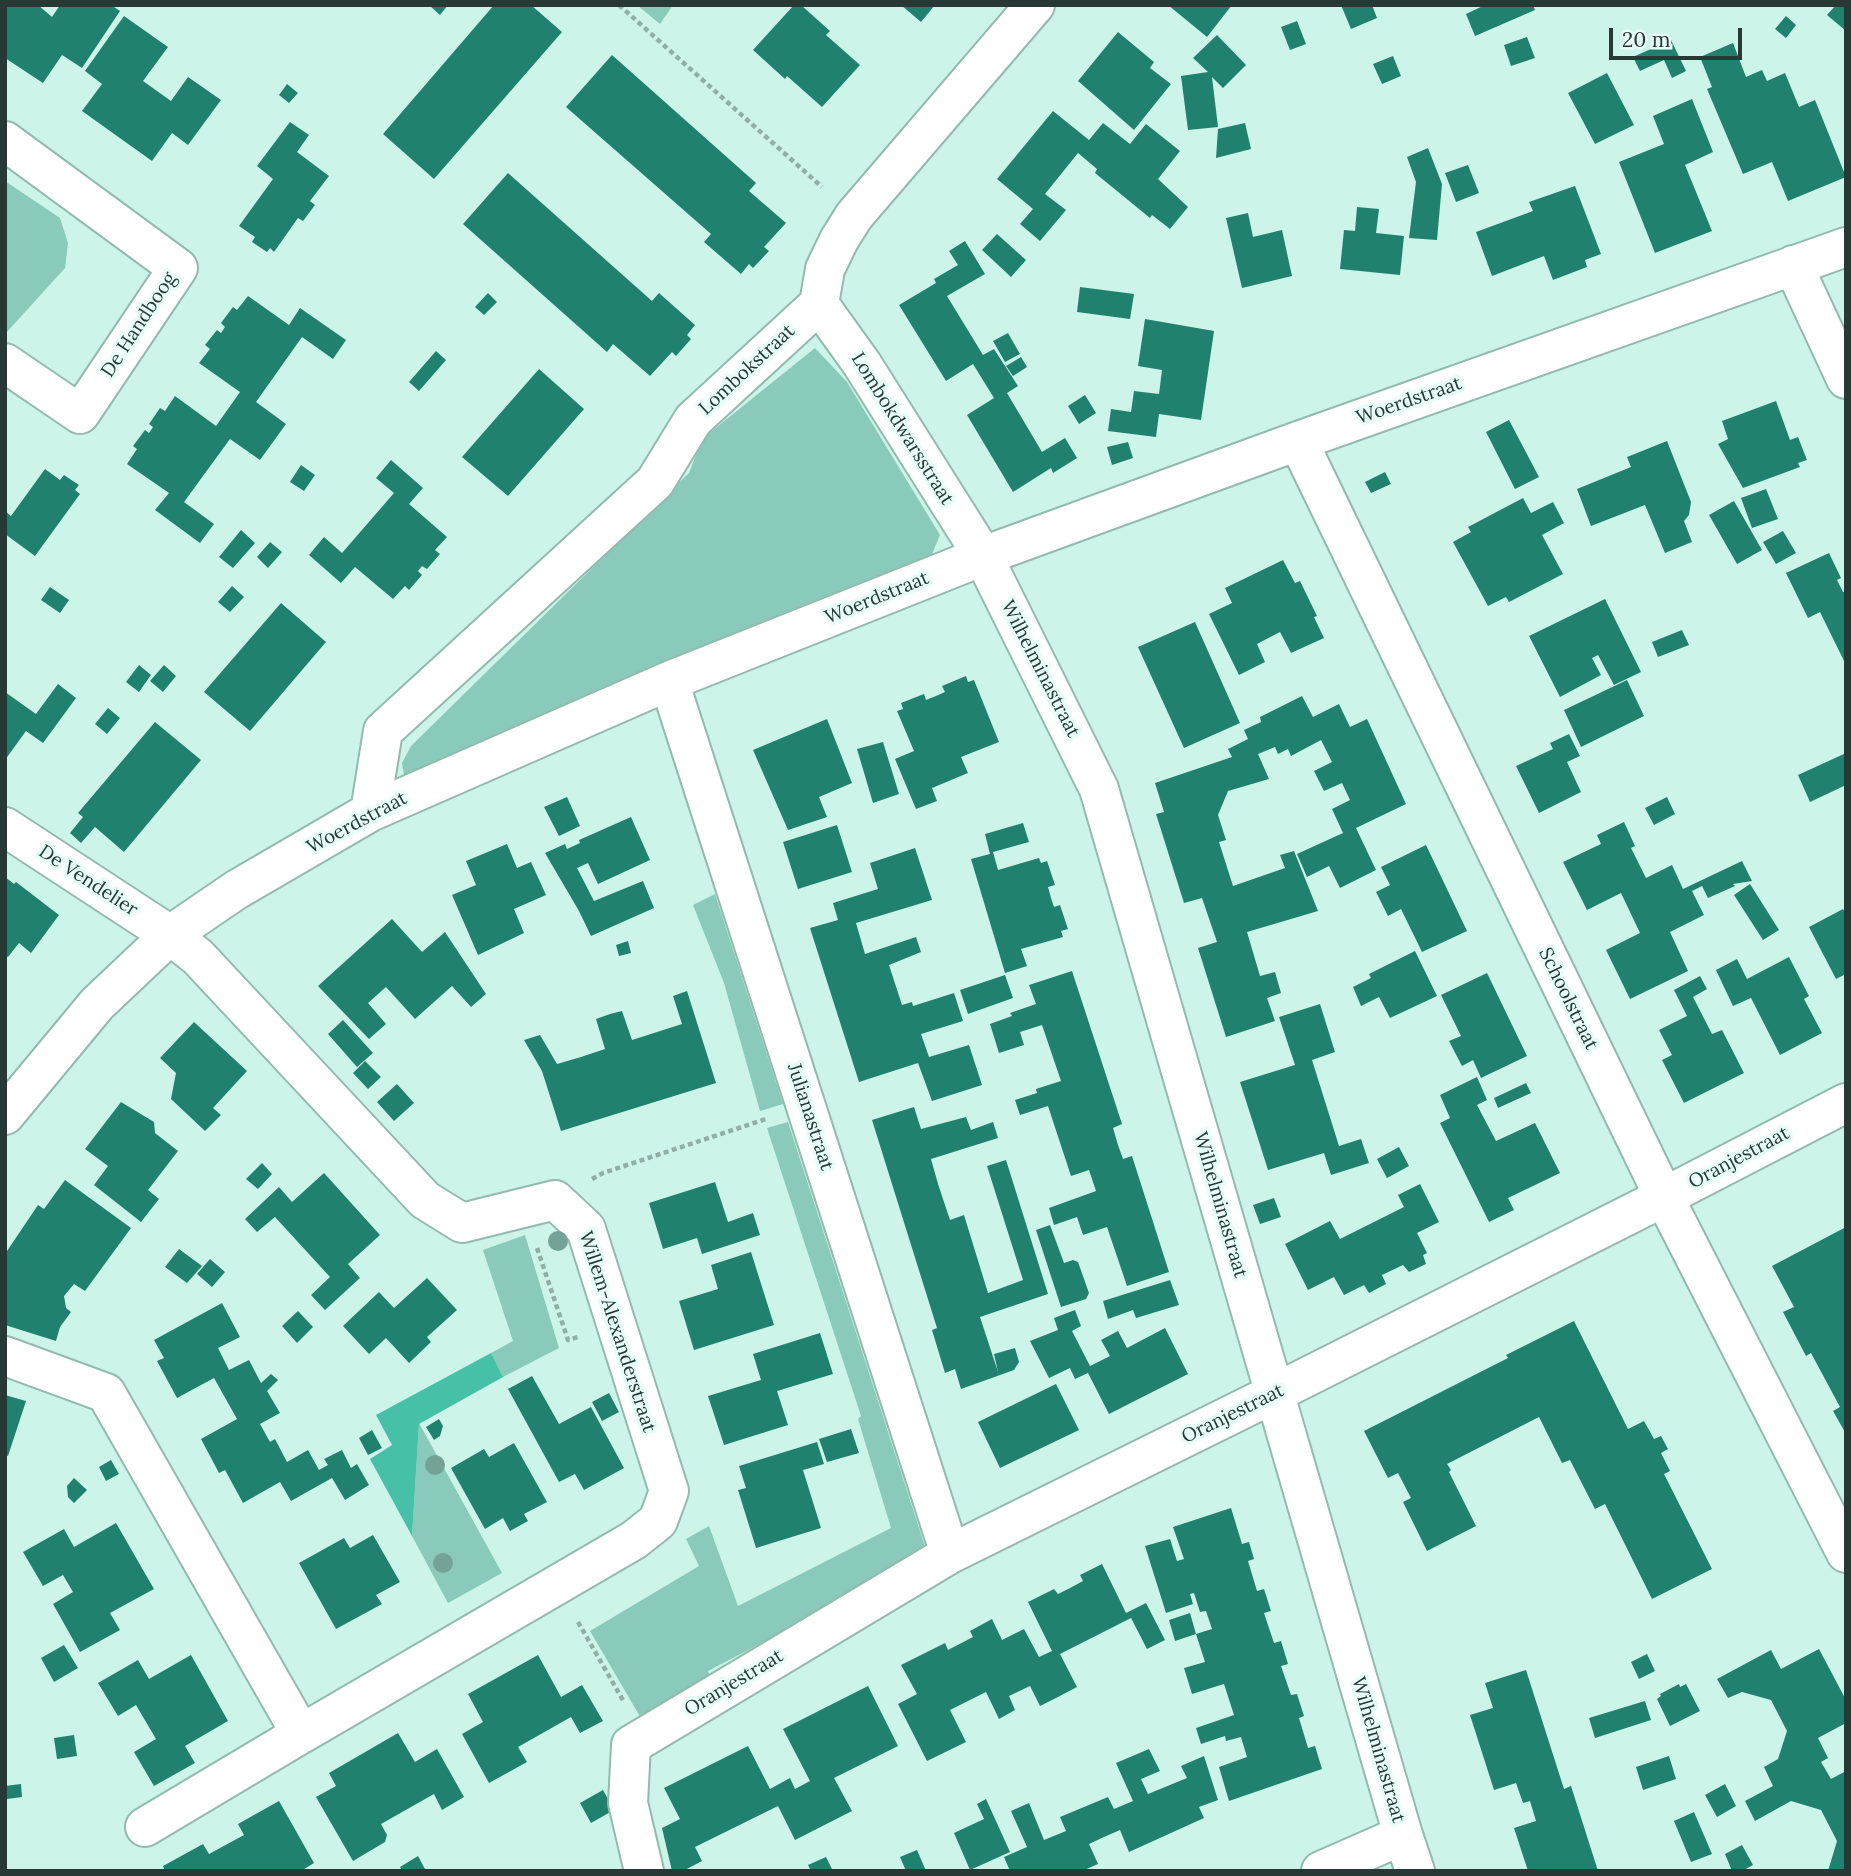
<!DOCTYPE html>
<html>
<head>
<meta charset="utf-8">
<style>
  body { margin:0 }
  #map { position:relative; width:1851px; height:1876px; overflow:hidden; background:#ccf4e9; font-family:Lora,serif }
  canvas { display:block }
  .frame { position:absolute; inset:0; border:7px solid #283834; pointer-events:none }
  .scale { position:absolute; left:1609px; top:28px; width:133px; height:32px; box-sizing:border-box; border:4px solid #283834; border-top:0; padding-left:9px; font-size:21px; line-height:24px; white-space:nowrap; color:#283834; -webkit-text-stroke:5px #e6fef7; paint-order:stroke }
</style>
</head>
<body>
<div id="map">
<canvas width="1851" height="1876"></canvas>
<div class="frame"></div>
<div class="scale">20 m</div>
</div>
<script>
const ctx = document.querySelector('canvas').getContext('2d');
ctx.lineJoin = 'round';
function fill(path, color) { ctx.fillStyle = color; ctx.fill(path, 'evenodd'); }
const shape = rows => new Path2D(rows.map(r => 'M' + r).join(''));
function strokePath(path, color, width, dash) { ctx.strokeStyle = color; ctx.lineWidth = width; ctx.lineCap = dash ? 'butt' : 'round'; ctx.setLineDash(dash || []); ctx.stroke(path); }
function label(font, color, halo, rows, align = 'center') {
  ctx.font = font + ' Lora,serif'; ctx.lineWidth = 7; ctx.setLineDash([]); ctx.textBaseline = 'middle'; ctx.strokeStyle = halo; ctx.fillStyle = color; for (const [text, x, y, turn = 0] of rows) {
    ctx.save(); ctx.translate(x, y); ctx.rotate((+turn || 0) * Math.PI / 180); ctx.textAlign = isNaN(turn) ? turn : align; if (halo) ctx.strokeText(text, 0, 0); ctx.fillText(text, 0, 0); ctx.restore();
  }
}
const green = shape([
  [637,5,673,5,660,24],
  [5,181,60,218,68,243,65,268,6,333],
  [815,348,847,382,940,535,932,554,405,781,402,763,411,746,689,473,702,439],
  [715,894,783,1104,760,1111,724,983,693,905],
  [788,1122,928,1556,708,1671,712,1683,642,1720,590,1631,699,1566,686,1539,709,1526,738,1606,891,1528,858,1419,861,1416,767,1128],
  [525,1235,559,1348,503,1377,491,1353,513,1341,483,1250],
  [419,1423,502,1573,448,1603,412,1536]
]);
const forest = shape([
  [491,1353,503,1377,419,1424,412,1536,370,1459,392,1445,376,1415]
]);
const building = shape([
  [5,5,38,5,52,17,60,5,111,5,120,11,82,68,62,55,43,83,5,58],
  [429,5,448,5,440,15],
  [494,5,531,5,562,32,434,179,383,134],
  [794,5,801,5,830,31,826,35,860,65,822,107,787,76,785,79,753,50],
  [901,5,935,5,921,22],
  [1168,5,1232,5,1207,37],
  [1341,5,1372,5,1377,18,1351,29],
  [1485,5,1533,5,1535,10,1475,36,1466,14],
  [1836,5,1846,5,1846,31,1827,15],
  [124,16,168,47,143,81,171,101,188,77,221,100,188,145,172,133,152,161,82,111,102,84,85,71],
  [1786,16,1796,25,1786,38,1775,29],
  [1297,21,1306,44,1290,50,1281,27],
  [1118,32,1154,62,1150,68,1171,84,1134,130,1078,81],
  [1217,35,1246,65,1223,88,1212,77,1218,127,1188,130,1181,76,1208,72,1193,58],
  [1527,37,1535,58,1511,66,1504,45],
  [1671,40,1686,71,1672,78,1664,60,1640,71,1633,57],
  [1733,43,1746,77,1762,70,1767,81,1785,73,1799,107,1815,100,1846,177,1788,201,1772,162,1743,174,1707,89,1712,87,1700,57],
  [612,55,756,183,749,191,786,223,764,247,769,251,753,268,749,264,741,274,704,242,711,234,566,107],
  [1393,56,1401,76,1382,84,1373,64],
  [1607,73,1634,125,1595,144,1568,93],
  [287,84,298,93,289,103,279,95],
  [1692,99,1713,152,1685,165,1712,231,1655,253,1619,162,1664,144,1653,116],
  [1053,111,1089,140,1103,123,1130,144,1146,124,1180,151,1158,179,1188,207,1170,229,1152,215,1150,218,1095,173,1097,169,1078,153,1045,194,1066,210,1040,241,1020,224,1033,209,997,179],
  [290,122,309,135,297,152,329,176,310,201,315,205,303,221,298,218,274,252,270,248,267,252,252,242,255,237,239,226,273,179,257,166],
  [1245,123,1251,149,1216,158,1218,129],
  [1428,148,1442,184,1437,240,1409,238,1416,182,1407,157],
  [1468,165,1479,193,1456,202,1445,173],
  [508,173,652,301,659,293,695,325,687,335,691,339,676,356,672,352,650,376,613,344,607,352,463,224],
  [1575,186,1601,254,1585,260,1587,267,1553,280,1544,256,1492,276,1476,232,1533,211,1529,202],
  [1357,207,1379,209,1376,233,1404,236,1400,275,1340,269,1344,230,1355,231],
  [1248,213,1253,237,1282,230,1292,276,1242,288,1226,218],
  [997,234,1026,260,1011,277,982,250],
  [965,241,985,274,947,296,983,355,994,349,1018,386,1007,393,1042,452,1065,438,1077,458,1053,473,1051,468,1013,492,967,415,994,398,973,364,946,381,899,305,936,283,934,279,958,265,949,251],
  [1080,287,1134,294,1130,319,1077,312],
  [488,293,497,302,484,315,475,307],
  [248,296,289,325,300,308,346,340,333,359,302,337,256,402,286,424,260,460,230,439,184,502,214,524,200,543,155,510,169,493,127,464,137,449,133,446,145,430,149,433,153,427,149,424,160,408,165,411,175,396,216,426,240,392,199,363,210,349,205,345,217,330,221,333,225,327,221,323,233,307,237,310],
  [1145,319,1214,331,1201,420,1159,414,1156,437,1108,431,1111,409,1131,412,1134,391,1159,394,1162,370,1138,366],
  [1008,333,1020,354,1005,362,993,341],
  [436,351,446,360,419,391,409,382],
  [1021,357,1027,367,1013,376,1006,366],
  [539,369,584,409,508,496,462,457],
  [1085,395,1096,413,1079,424,1068,406],
  [1776,401,1790,440,1798,437,1807,460,1798,463,1800,467,1743,488,1718,444,1728,439,1722,421],
  [1509,420,1539,477,1515,489,1486,432],
  [1667,441,1691,502,1689,515,1684,521,1692,542,1665,553,1645,505,1591,526,1577,489,1631,467,1627,457],
  [1128,442,1133,458,1112,465,1107,447],
  [391,460,423,488,409,504,447,537,435,550,440,554,427,569,422,566,418,571,422,575,409,590,405,586,393,599,355,567,341,583,309,555,324,537,342,553,394,493,376,478],
  [301,465,315,475,304,491,290,482],
  [45,469,60,480,64,475,79,485,75,490,80,494,35,556,5,534,5,511,11,516],
  [1385,472,1391,484,1371,493,1365,482],
  [1766,489,1778,519,1752,528,1741,498],
  [1523,498,1531,513,1553,502,1564,523,1542,535,1563,574,1509,602,1506,597,1488,606,1453,542,1471,532,1468,527],
  [1734,501,1762,550,1737,564,1709,515],
  [241,530,255,543,233,568,219,557],
  [1783,531,1796,553,1776,564,1763,542],
  [270,542,282,552,268,568,257,557],
  [1829,553,1841,578,1837,580,1843,592,1846,591,1846,665,1820,612,1808,618,1786,573],
  [1283,560,1295,583,1300,581,1317,616,1314,617,1324,638,1291,653,1280,632,1257,644,1265,662,1239,675,1209,614,1232,603,1225,588],
  [232,586,244,597,230,612,218,602],
  [50,587,69,600,60,613,41,600],
  [1605,599,1641,672,1614,685,1598,655,1592,658,1601,675,1560,697,1529,636],
  [281,603,326,642,250,731,204,692],
  [1195,622,1240,723,1184,748,1138,647],
  [1682,630,1689,645,1658,657,1652,642],
  [139,665,151,675,139,692,126,682],
  [164,665,176,676,163,692,150,681],
  [966,676,968,682,974,680,999,742,961,757,968,773,932,788,937,801,916,809,895,759,914,751,897,711,903,709,901,703,924,694,926,700,936,696,945,692,942,686],
  [1627,680,1644,716,1581,747,1564,710],
  [58,684,76,698,43,743,26,731,5,760,5,692,36,714],
  [1302,696,1313,717,1339,704,1350,727,1367,719,1406,804,1356,828,1376,870,1340,888,1329,866,1307,877,1297,854,1343,833,1332,809,1350,800,1342,783,1324,791,1314,771,1332,762,1321,740,1291,756,1288,749,1278,754,1275,747,1258,754,1269,779,1228,791,1218,815,1226,840,1219,842,1233,886,1285,868,1280,855,1294,851,1318,911,1247,932,1260,976,1275,972,1281,993,1267,998,1275,1021,1226,1037,1198,948,1217,942,1202,898,1184,903,1156,814,1164,812,1155,783,1232,757,1228,749,1248,739,1244,730,1261,722,1260,717],
  [108,708,120,718,107,734,95,724],
  [827,719,852,783,819,797,827,817,788,830,753,750],
  [155,722,201,760,124,852,95,827,81,843,70,833,83,817,78,813],
  [1569,734,1580,756,1567,762,1581,792,1539,813,1516,766,1553,749,1550,743],
  [883,742,899,794,873,803,857,749],
  [1846,753,1846,785,1810,802,1798,775],
  [567,797,580,826,559,836,544,807],
  [1667,797,1675,814,1654,825,1645,808],
  [631,817,650,860,598,884,588,863,577,868,594,901,643,881,654,908,591,936,579,911,545,853,565,844,567,849,580,843,579,840],
  [1624,822,1635,846,1631,848,1646,878,1672,865,1683,889,1742,861,1752,881,1733,884,1735,886,1708,898,1702,886,1692,891,1704,915,1670,932,1688,971,1630,999,1606,950,1640,933,1621,893,1587,910,1563,862,1601,844,1597,835],
  [1023,823,1029,842,993,852,998,870,1039,858,1041,863,1047,861,1055,885,1048,887,1051,898,1054,907,1060,905,1068,929,1061,931,1063,937,1021,949,1027,966,1005,973,971,859,990,854,985,834],
  [837,825,852,872,798,889,783,842],
  [507,844,517,868,531,862,546,895,514,909,524,933,478,955,452,895,476,885,466,861],
  [1426,845,1467,931,1422,952,1401,909,1388,916,1376,892,1390,885,1381,867],
  [915,848,932,900,856,923,865,954,916,937,921,952,889,965,902,1005,912,1002,913,1006,954,993,963,1021,921,1034,929,1057,969,1045,982,1085,932,1101,918,1063,859,1082,810,928,838,920,833,903,878,889,870,863],
  [5,877,14,884,16,882,59,915,31,953,19,943,8,957,5,956],
  [1750,884,1779,930,1763,940,1734,895],
  [1843,909,1846,914,1846,974,1836,979,1809,927],
  [392,919,422,952,445,932,486,994,471,1007,452,986,415,1019,386,987,368,1003,386,1024,369,1039,318,986],
  [628,941,631,953,619,956,616,945],
  [1415,951,1437,996,1390,1018,1379,997,1361,1006,1353,987,1371,978,1369,974],
  [1789,957,1809,996,1804,999,1822,1033,1780,1055,1751,998,1733,1006,1716,970,1737,959,1747,979],
  [1072,971,1122,1124,1113,1128,1118,1145,1123,1159,1132,1156,1169,1272,1127,1286,1107,1227,1083,1235,1077,1217,1054,1225,1049,1208,1096,1191,1089,1170,1071,1176,1048,1106,1020,1115,1015,1100,1037,1093,1036,1089,1061,1081,1042,1025,1020,1032,1024,1045,999,1053,990,1024,1012,1016,1010,1013,1036,1004,1029,985],
  [1487,973,1527,1056,1481,1078,1473,1060,1462,1066,1449,1041,1461,1036,1441,995],
  [1005,975,1013,998,968,1014,960,990],
  [1700,976,1707,989,1693,997,1712,1034,1722,1030,1744,1073,1684,1103,1662,1060,1672,1055,1659,1030,1687,1016,1674,990],
  [687,991,716,1083,561,1131,542,1071,524,1040,540,1035,557,1064,581,1057,605,1049,596,1019,610,1014,622,1011,632,1040,682,1024,673,996],
  [1320,1004,1335,1052,1312,1060,1339,1146,1361,1139,1369,1163,1331,1175,1324,1153,1268,1170,1240,1082,1295,1065,1279,1017],
  [343,1020,373,1053,357,1067,328,1034],
  [194,1022,247,1071,213,1108,221,1115,205,1131,171,1099,176,1073,160,1058],
  [365,1061,381,1077,368,1089,353,1073],
  [1477,1077,1487,1100,1477,1105,1496,1141,1535,1123,1560,1173,1508,1198,1514,1210,1489,1222,1440,1123,1450,1118,1440,1095],
  [1526,1083,1531,1093,1498,1108,1494,1098],
  [397,1084,414,1103,394,1121,377,1102],
  [121,1102,154,1122,155,1133,178,1151,148,1190,159,1199,141,1222,94,1185,108,1166,85,1149],
  [914,1107,921,1129,966,1117,971,1130,993,1122,998,1138,931,1159,938,1184,950,1220,964,1215,988,1293,1023,1280,987,1166,1006,1160,1048,1294,980,1317,998,1372,994,1354,1015,1348,1019,1362,1014,1370,961,1389,955,1369,945,1373,932,1330,937,1328,872,1120],
  [1399,1147,1409,1166,1387,1178,1377,1159],
  [262,1163,272,1174,258,1189,246,1179],
  [324,1173,380,1235,348,1264,360,1278,325,1310,311,1295,330,1277,275,1217,257,1232,245,1219,279,1187,292,1202],
  [65,1180,131,1228,85,1291,74,1284,64,1296,66,1308,71,1312,60,1327,56,1341,5,1325,5,1254,38,1205,44,1209],
  [715,1182,728,1222,753,1213,760,1235,702,1254,697,1238,663,1249,649,1203],
  [1420,1184,1439,1222,1417,1233,1427,1253,1423,1255,1426,1264,1409,1272,1403,1265,1382,1275,1386,1284,1369,1293,1364,1285,1344,1295,1334,1277,1308,1290,1285,1244,1330,1221,1340,1239,1404,1207,1398,1195],
  [1274,1198,1281,1217,1260,1224,1253,1205],
  [1050,1225,1064,1263,1073,1260,1078,1262,1089,1293,1086,1299,1061,1307,1036,1230],
  [1846,1227,1846,1434,1833,1411,1840,1407,1811,1353,1806,1356,1783,1312,1794,1307,1772,1266],
  [179,1249,202,1266,187,1283,165,1267],
  [751,1252,774,1325,694,1350,679,1301,718,1289,711,1265],
  [210,1259,225,1272,212,1287,197,1274],
  [427,1278,457,1310,427,1337,431,1342,409,1363,386,1338,369,1354,343,1326,379,1292,394,1308],
  [1170,1280,1179,1305,1136,1318,1133,1310,1108,1319,1103,1301],
  [222,1303,240,1337,218,1348,229,1370,249,1360,261,1383,271,1374,278,1380,267,1391,280,1413,260,1424,270,1442,275,1439,287,1462,308,1450,319,1470,328,1465,324,1459,342,1450,351,1468,357,1464,369,1485,345,1500,332,1478,291,1501,280,1482,243,1503,225,1470,219,1473,201,1439,237,1419,214,1378,177,1398,157,1361,164,1358,154,1340],
  [1075,1310,1081,1326,1072,1331,1090,1366,1110,1356,1101,1340,1118,1331,1127,1348,1165,1328,1188,1374,1109,1414,1088,1373,1075,1379,1070,1368,1049,1378,1030,1341,1058,1330,1054,1318],
  [298,1311,313,1327,297,1343,282,1326],
  [1574,1321,1628,1429,1644,1421,1654,1439,1661,1436,1668,1449,1661,1453,1670,1471,1664,1474,1712,1569,1652,1599,1605,1504,1595,1509,1570,1460,1562,1463,1539,1417,1447,1464,1451,1470,1449,1472,1476,1526,1427,1551,1403,1502,1411,1498,1398,1473,1388,1478,1364,1431,1508,1358,1506,1355],
  [820,1333,833,1374,777,1391,788,1425,724,1445,708,1396,761,1380,753,1354],
  [532,1376,559,1424,591,1407,624,1468,584,1490,575,1474,559,1482,508,1389],
  [1056,1384,1079,1430,1000,1468,978,1422],
  [609,1393,619,1412,602,1421,592,1402],
  [5,1395,26,1401,8,1456,5,1455],
  [439,1419,443,1426,440,1436,434,1440,426,1427],
  [851,1429,859,1453,827,1462,819,1439],
  [372,1430,382,1448,368,1455,359,1438],
  [817,1442,824,1464,803,1470,821,1528,756,1548,738,1490,746,1488,739,1466],
  [514,1443,547,1502,524,1514,528,1521,510,1531,503,1518,485,1529,451,1468,484,1449,489,1457],
  [111,1460,119,1474,106,1481,99,1467],
  [74,1478,87,1490,74,1503,68,1497,67,1486],
  [1231,1508,1242,1544,1249,1542,1254,1559,1248,1561,1257,1591,1264,1589,1271,1611,1264,1613,1274,1643,1281,1641,1288,1664,1281,1666,1291,1695,1297,1694,1304,1716,1299,1718,1308,1748,1315,1746,1322,1769,1229,1801,1219,1767,1247,1757,1241,1737,1226,1741,1225,1736,1201,1744,1196,1728,1234,1715,1224,1684,1192,1694,1184,1668,1205,1662,1196,1634,1175,1641,1169,1620,1190,1613,1196,1634,1212,1629,1206,1611,1200,1612,1194,1593,1190,1594,1193,1604,1166,1613,1145,1546,1170,1539,1177,1561,1184,1559,1173,1527],
  [116,1523,154,1589,110,1613,120,1630,80,1652,53,1604,73,1592,63,1575,43,1586,23,1552,64,1529,74,1547],
  [373,1535,400,1582,376,1595,382,1604,336,1629,299,1563,344,1538,350,1548],
  [1102,1564,1126,1613,1146,1603,1165,1640,1147,1649,1131,1618,1060,1654,1077,1687,1056,1698,1040,1706,1030,1686,1009,1696,1015,1710,999,1719,986,1692,950,1710,966,1742,927,1761,898,1704,917,1694,901,1665,945,1643,948,1650,973,1637,970,1631,992,1619,1002,1640,1024,1629,1039,1657,1052,1651,1028,1602,1054,1589,1058,1594,1070,1588,1083,1581,1080,1575],
  [64,1645,78,1668,54,1682,41,1658],
  [1819,1649,1846,1700,1846,1723,1818,1738,1828,1758,1821,1762,1831,1779,1846,1771,1846,1871,1828,1871,1837,1841,1821,1810,1791,1801,1755,1821,1745,1801,1773,1786,1764,1767,1778,1759,1787,1731,1771,1700,1742,1692,1728,1698,1717,1679,1771,1650,1781,1669],
  [1647,1654,1655,1671,1639,1679,1631,1662],
  [191,1655,228,1721,185,1746,195,1763,154,1786,134,1752,156,1739,136,1705,118,1716,98,1683,138,1660,149,1679],
  [538,1655,561,1697,582,1685,603,1721,580,1733,571,1717,518,1747,527,1762,489,1783,462,1734,483,1722,468,1694],
  [1526,1670,1564,1789,1571,1786,1598,1871,1528,1871,1514,1828,1536,1821,1530,1801,1523,1803,1516,1783,1494,1790,1470,1715,1493,1708,1485,1683],
  [1679,1684,1680,1687,1686,1684,1700,1711,1670,1726,1657,1699,1661,1696,1660,1694],
  [868,1686,898,1746,834,1778,852,1811,795,1840,778,1806,695,1847,702,1861,683,1871,672,1871,662,1828,680,1819,664,1788,748,1746,770,1789,790,1778,795,1789,810,1781,783,1729],
  [1645,1701,1651,1720,1595,1738,1589,1718],
  [398,1733,415,1762,437,1749,464,1797,442,1810,434,1794,381,1824,387,1835,385,1842,353,1861,316,1797,336,1786,329,1773],
  [74,1735,77,1756,57,1759,54,1738],
  [1149,1749,1160,1771,1141,1779,1148,1794,1187,1778,1181,1766,1204,1756,1218,1800,1199,1807,1204,1818,1129,1852,1120,1830,1104,1837,1089,1844,1098,1864,1082,1871,1010,1871,1004,1857,1027,1847,1011,1811,1029,1803,1044,1840,1066,1831,1060,1817,1108,1797,1114,1809,1133,1801,1116,1763],
  [1669,1756,1676,1779,1643,1790,1636,1767],
  [21,1784,22,1797,7,1799,5,1786],
  [1725,1784,1736,1806,1717,1817,1705,1795],
  [603,1790,614,1810,591,1823,580,1803],
  [986,1799,1010,1852,970,1870,954,1833,984,1819,977,1804],
  [279,1801,314,1863,301,1871,165,1871,163,1866,203,1844,209,1854,244,1835,238,1824],
  [1694,1812,1712,1854,1691,1862,1674,1821],
  [1742,1845,1753,1865,1742,1871,1732,1871,1725,1854],
  [917,1850,926,1871,906,1871,900,1857],
  [418,1856,426,1871,402,1871,400,1867],
  [826,1857,833,1871,811,1871,808,1865]
]);
const path = shape([
  [619,5,822,187],
  [592,1179,603,1173,766,1119],
  [537,1248,568,1340,578,1337],
  [578,1622,624,1702]
]);
const minor = shape([
  [5,141,178,268,80,414,5,363],
  [1793,265,1846,379],
  [819,304,862,364,983,556,1099,789,1403,1835,1415,1871],
  [1298,441,1664,1197,1846,1553],
  [669,681,950,1554],
  [370,812,383,731,655,482,693,420,819,304,825,269,839,240,854,216,1035,5],
  [5,827,170,935,198,957,425,1200,462,1223,555,1200,586,1229,669,1491,658,1521,634,1540,301,1734,106,1393,5,1356],
  [5,1115,97,1004,170,935,236,890,370,812,669,681,983,556,1298,441,1846,247],
  [145,1827,301,1734],
  [644,1871,628,1803,631,1745,950,1554,1275,1393,1664,1197,1846,1103],
  [1321,1871,1403,1835]
]);
const trees = [
  [558,1241],
  [435,1465],
  [443,1563]
];
const streetNames = [
  ["De Handboog",139,325,-57],
  ["Lombokstraat",747,370,-43],
  ["Woerdstraat",1409,401,-19],
  ["Lombokdwarsstraat",902,429,58],
  ["Woerdstraat",877,598,-22],
  ["Wilhelminastraat",1040,669,63],
  ["Woerdstraat",357,823,-28],
  ["De Vendelier",88,881,33],
  ["Schoolstraat",1568,999,64],
  ["Julianastraat",810,1117,72],
  ["Oranjestraat",1739,1158,-28],
  ["Wilhelminastraat",1220,1205,74],
  ["Willem-Alexanderstraat",617,1332,72],
  ["Oranjestraat",1233,1414,-26],
  ["Oranjestraat",734,1683,-31],
  ["Wilhelminastraat",1378,1750,74]
];
fill(green, '#89caba');
fill(forest, '#46c1a8');
fill(building, '#20816f');
strokePath(minor, '#93baaf', 42);
strokePath(path, '#90afa6', 4.5, [5, 3.5]);
strokePath(minor, '#fff', 38);
ctx.fillStyle = '#75a297';
for (const [x, y] of trees) { ctx.beginPath(); ctx.arc(x, y, 10, 0, 2 * Math.PI); ctx.fill(); }
label('19px', '#283834', '#e6fef7', streetNames);
</script>
</body>
</html>
